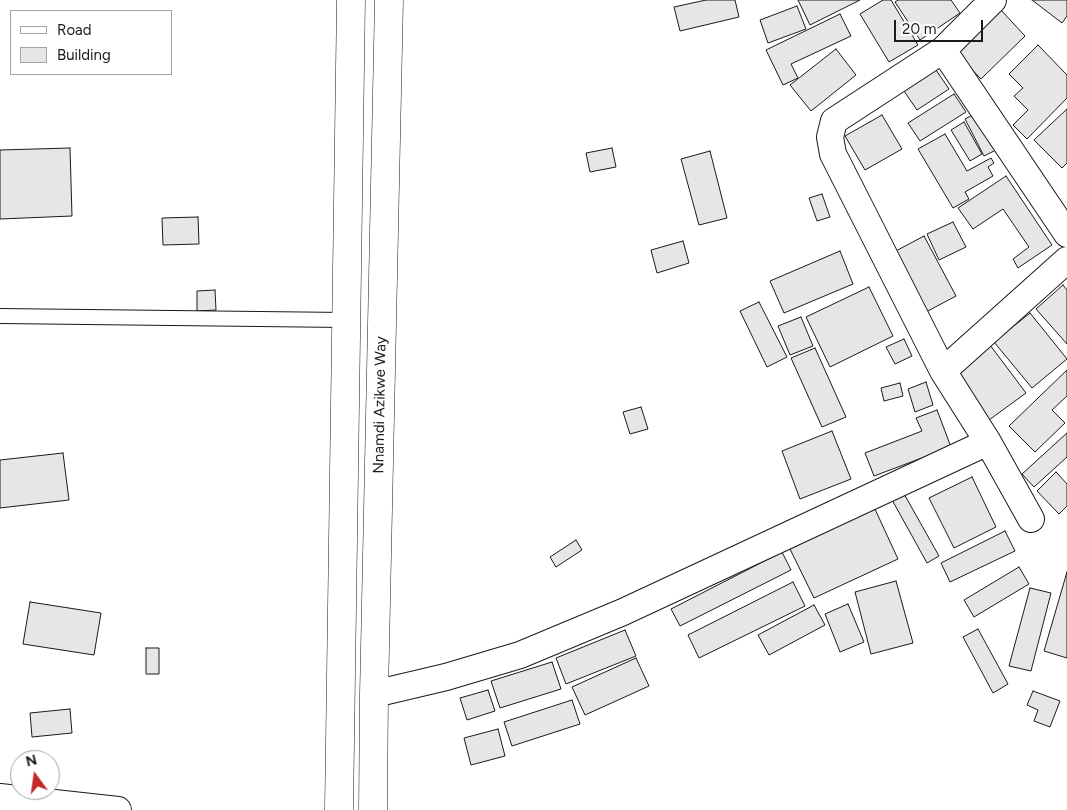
<!DOCTYPE html>
<html>
<head>
<meta charset="utf-8">
<style>
  body { margin:0 }
  #map { position:relative; width:1067px; height:810px; overflow:hidden; background:#fff; font-family:Figtree,sans-serif }
  canvas { display:block }
  .legend { position:absolute; left:10px; top:10px; width:162px; height:65px; box-sizing:border-box; background:#fff; border:1px solid #a3a3a3; margin:0; padding:6px 9px; list-style:none; font-size:15px; color:#1a1a1a }
  .legend li { display:flex; align-items:center; gap:10px; height:25px }
  .legend b { width:25px; border:1px solid #a3a3a3 }
  .north { position:absolute; left:10px; top:750px; width:50px; height:50px; box-sizing:border-box; background:#fff; border:1px solid #a3a3a3; border-radius:50%; rotate:346deg; font-size:14px; font-weight:700; line-height:20px; text-align:center; color:#1a1a1a }
  .north::after { content:''; display:block; margin:auto; width:18px; height:22px; background:#c62828; clip-path:polygon(50% 0,100% 100%,50% 72%,0 100%) }
  .scale { position:absolute; left:894px; top:20px; width:89px; height:22px; box-sizing:border-box; border:2px solid #1a1a1a; border-top:0; padding-left:6px; font-size:15px; line-height:18px; white-space:nowrap; color:#1a1a1a; -webkit-text-stroke:4px #fff; paint-order:stroke }
</style>
</head>
<body>
<div id="map">
<canvas width="1067" height="810"></canvas>
<ul class="legend">
<li><b style="height:6px;background:#fff"></b>Road</li>
<li><b style="height:14px;background:#e6e6e6"></b>Building</li>
</ul>
<div class="north">N</div>
<div class="scale">20 m</div>
</div>
<script>
const ctx = document.querySelector('canvas').getContext('2d');
ctx.lineJoin = 'round';
function fill(path, color) { ctx.fillStyle = color; ctx.fill(path, 'evenodd'); }
const shape = rows => new Path2D(rows.map(r => 'M' + r).join(''));
function strokePath(path, color, width, dash) { ctx.strokeStyle = color; ctx.lineWidth = width; ctx.lineCap = dash ? 'butt' : 'round'; ctx.setLineDash(dash || []); ctx.stroke(path); }
function label(font, color, halo, rows, align = 'center') {
  ctx.font = font + ' Figtree,sans-serif'; ctx.lineWidth = 4; ctx.setLineDash([]); ctx.textBaseline = 'middle'; ctx.strokeStyle = halo; ctx.fillStyle = color; for (const [text, x, y, turn = 0] of rows) {
    ctx.save(); ctx.translate(x, y); ctx.rotate((+turn || 0) * Math.PI / 180); ctx.textAlign = isNaN(turn) ? turn : align; if (halo) ctx.strokeText(text, 0, 0); ctx.fillText(text, 0, 0); ctx.restore();
  }
}
const building = shape([
  [706,0,735,0,739,17,680,31,674,7,706,0],
  [798,0,860,0,810,25,798,0],
  [883,0,891,0,918,45,889,62,860,14,883,0],
  [898,0,951,0,960,13,920,40,895,2,898,0],
  [1032,0,1067,0,1067,16,1062,23,1032,0],
  [797,6,806,29,768,43,760,20,797,6],
  [1000,9,1025,36,981,79,955,52,1000,9],
  [840,14,851,36,791,64,798,78,783,85,766,50,840,14],
  [1038,45,1067,75,1067,98,1027,139,1013,125,1028,110,1014,96,1023,88,1009,74,1038,45],
  [836,49,856,75,811,111,790,85,836,49],
  [936,70,949,89,917,110,904,91,936,70],
  [954,94,966,112,920,141,908,123,954,94],
  [1067,109,1067,163,1062,168,1034,140,1067,109],
  [978,112,998,149,984,156,965,119,978,112],
  [882,115,902,149,865,170,845,136,882,115],
  [964,122,982,154,970,161,951,130,964,122],
  [945,134,967,171,991,158,994,163,988,167,993,176,965,192,969,199,953,208,918,149,945,134],
  [70,148,72,216,0,219,0,150,70,148],
  [612,148,616,167,590,172,586,153,612,148],
  [710,151,727,218,699,225,681,159,710,151],
  [1006,176,1052,245,1018,268,1013,259,1029,247,1003,209,973,229,958,208,1006,176],
  [822,194,830,217,817,221,809,198,822,194],
  [198,217,199,244,163,245,162,218,198,217],
  [953,222,966,247,939,260,927,234,953,222],
  [924,236,956,296,924,313,892,253,924,236],
  [683,241,689,263,657,273,651,250,683,241],
  [840,251,853,284,784,313,770,281,840,251],
  [1063,285,1067,290,1067,344,1036,309,1063,285],
  [869,287,893,336,830,367,806,317,869,287],
  [215,290,216,310,197,311,197,291,215,290],
  [759,302,787,357,767,367,740,311,759,302],
  [1030,313,1067,359,1032,388,994,342,1030,313],
  [801,317,813,346,790,355,778,326,801,317],
  [904,339,912,356,895,364,886,347,904,339],
  [990,345,1026,393,989,420,954,372,990,345],
  [815,348,846,417,822,427,791,358,815,348],
  [1067,370,1067,396,1052,410,1065,423,1035,452,1009,426,1067,370],
  [926,382,933,405,915,412,908,389,926,382],
  [900,383,903,396,884,401,881,388,900,383],
  [641,407,648,429,630,434,623,412,641,407],
  [937,410,951,447,874,476,865,453,922,431,916,418,937,410],
  [832,431,851,479,800,499,782,451,832,431],
  [1067,433,1067,457,1034,487,1022,474,1067,433],
  [63,453,69,500,0,508,0,460,63,453],
  [1056,472,1067,484,1067,506,1059,514,1037,491,1056,472],
  [972,477,996,527,954,548,929,498,972,477],
  [903,492,939,556,927,563,891,498,903,492],
  [874,507,898,559,814,598,789,547,874,507],
  [1005,531,1015,551,950,582,941,563,1005,531],
  [576,540,582,550,556,567,550,557,576,540],
  [782,552,791,570,680,626,671,609,782,552],
  [1019,567,1029,584,974,617,964,600,1019,567],
  [1067,572,1067,658,1044,651,1067,572],
  [896,581,913,643,871,654,855,592,896,581],
  [793,582,805,606,699,658,688,635,793,582],
  [1030,588,1051,593,1031,671,1009,666,1030,588],
  [30,602,101,613,94,655,23,644,30,602],
  [848,604,864,642,840,652,825,614,848,604],
  [814,605,825,625,769,655,758,635,814,605],
  [978,629,1008,684,993,693,963,637,978,629],
  [625,630,636,656,566,684,556,658,625,630],
  [146,648,159,648,159,674,146,674,146,648],
  [636,658,649,686,585,715,572,687,636,658],
  [552,662,561,689,500,708,491,681,552,662],
  [488,690,495,711,467,720,460,698,488,690],
  [1033,691,1060,701,1050,727,1034,721,1038,710,1027,705,1033,691],
  [572,700,580,724,512,746,504,722,572,700],
  [70,709,72,733,32,737,30,713,70,709],
  [498,729,505,756,471,765,464,738,498,729]
]);
const service = shape([
  [0,316,345,320]
]);
const minor = shape([
  [993,0,943,50,834,121,830,137,833,154,943,371,988,442,1031,519],
  [943,50,1067,234],
  [943,371,1067,260],
  [374,694,446,677,520,655,623,612,988,442],
  [0,797,118,810]
]);
const trunk = shape([
  [339,810,351,0],
  [373,810,374,694,389,0]
]);
const streetNames = [
  ["Nnamdi Azikwe Way",380,405,-89]
];
fill(building, '#e6e6e6');
strokePath(building, '#1a1a1a', 1);
strokePath(service, '#1a1a1a', 16);
strokePath(minor, '#1a1a1a', 28);
strokePath(trunk, '#1a1a1a', 29);
strokePath(service, '#fff', 14);
strokePath(minor, '#fff', 26);
strokePath(trunk, '#fff', 28);
label('15px', '#1a1a1a', '#fff', streetNames);
</script>
</body>
</html>
